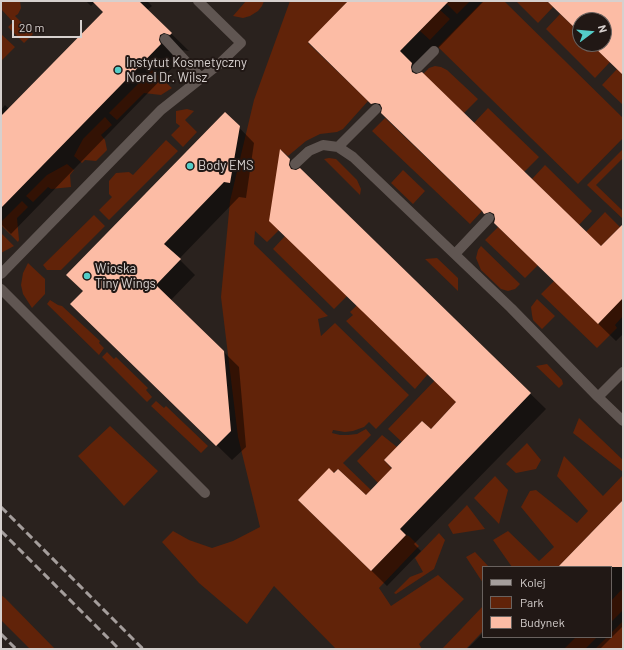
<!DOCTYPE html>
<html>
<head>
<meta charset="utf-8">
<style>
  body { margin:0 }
  #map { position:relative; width:624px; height:650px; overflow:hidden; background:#2a221e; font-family:Barlow,sans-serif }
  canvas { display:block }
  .frame { position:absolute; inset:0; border:2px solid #d6d0ce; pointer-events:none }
  .legend { position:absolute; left:482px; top:566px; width:130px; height:72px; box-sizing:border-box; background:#211815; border:1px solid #69625f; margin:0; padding:5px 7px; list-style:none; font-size:12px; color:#d6d0ce }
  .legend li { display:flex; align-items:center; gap:8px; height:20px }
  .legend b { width:20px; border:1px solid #69625f }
  .north { position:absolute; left:572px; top:12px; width:40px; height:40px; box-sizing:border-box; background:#211815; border:1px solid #69625f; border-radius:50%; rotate:74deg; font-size:11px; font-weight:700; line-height:16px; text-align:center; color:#d6d0ce }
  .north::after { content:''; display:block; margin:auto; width:14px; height:18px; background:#54cdc8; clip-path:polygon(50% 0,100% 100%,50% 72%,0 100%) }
  .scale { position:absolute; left:12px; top:20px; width:70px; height:18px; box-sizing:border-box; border:2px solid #d6d0ce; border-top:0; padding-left:5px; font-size:12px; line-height:14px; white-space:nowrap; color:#d6d0ce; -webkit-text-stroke:3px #211815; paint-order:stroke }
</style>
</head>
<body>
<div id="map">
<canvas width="624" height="650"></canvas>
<div class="frame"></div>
<ul class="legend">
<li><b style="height:5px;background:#a59e9c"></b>Kolej</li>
<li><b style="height:11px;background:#612309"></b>Park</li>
<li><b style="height:11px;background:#fcbca5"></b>Budynek</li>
</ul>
<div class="north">N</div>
<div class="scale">20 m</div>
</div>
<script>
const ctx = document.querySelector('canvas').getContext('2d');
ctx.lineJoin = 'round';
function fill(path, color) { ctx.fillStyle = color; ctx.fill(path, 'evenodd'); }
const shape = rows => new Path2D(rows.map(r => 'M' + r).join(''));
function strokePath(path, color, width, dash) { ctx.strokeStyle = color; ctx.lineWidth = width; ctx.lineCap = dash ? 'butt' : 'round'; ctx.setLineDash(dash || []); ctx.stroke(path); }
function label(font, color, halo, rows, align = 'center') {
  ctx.font = font + ' Barlow,sans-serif'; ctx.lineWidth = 4; ctx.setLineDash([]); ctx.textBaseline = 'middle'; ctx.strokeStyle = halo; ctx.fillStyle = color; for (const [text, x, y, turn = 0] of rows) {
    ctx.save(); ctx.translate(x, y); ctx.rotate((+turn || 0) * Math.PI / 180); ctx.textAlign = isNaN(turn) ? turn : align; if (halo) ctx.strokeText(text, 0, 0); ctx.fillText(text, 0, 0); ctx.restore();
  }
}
const green = shape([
  [2,1,20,1,21,8,18,14,15,16,33,34,24,43,8,27,13,22,1,9,1,3],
  [246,1,264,1,262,6,258,11,250,16,243,18,233,16],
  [290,1,348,1,308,43,368,101,343,129,337,132,320,134,306,141,288,156,281,150,279,230,267,242,255,231,254,244,328,316,318,319,321,336,335,323,409,395,376,429,369,422,364,427,353,431,345,432,333,430,332,433,340,435,348,435,357,434,366,429,371,435,343,463,371,490,366,495,338,469,298,500,371,571,406,535,409,536,419,546,379,588,391,606,438,575,464,599,419,644,422,649,336,649,274,586,247,624,199,583,162,542,173,531,189,540,212,548,233,541,260,527,238,437,221,297,230,201,254,100],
  [449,1,470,1,457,14,446,3],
  [483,1,504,1,623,118,623,138,578,184,438,47],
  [516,1,547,1,553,7,538,23],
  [440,10,450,19,430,40,420,31],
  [560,14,580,33,580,44,591,44,610,62,595,78,546,29],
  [1,34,15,47,1,61],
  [435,66,441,67,447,70,478,99,464,113,423,74,429,68],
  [617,69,623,75,623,105,602,85],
  [152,70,172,88,161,95,144,93,117,120,109,113],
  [488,108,539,157,524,172,474,123],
  [187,109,194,111,185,120,197,132,183,147,171,135,180,126,176,123,176,111],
  [105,117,112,125,101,135,105,140,107,150,96,161,85,160,82,163,74,156,83,139],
  [385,118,482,211,470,224,372,131],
  [166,140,178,151,109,220,99,210,112,197,109,194,109,181,116,173,129,172,133,175],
  [623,149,623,158,596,185,623,211,623,219,587,185],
  [329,158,336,159,357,180,361,189,360,195,324,159],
  [67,164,74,170,70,175,71,187,51,189,48,187,33,202,26,196,47,175],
  [545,165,592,211,579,225,532,179],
  [403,170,425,191,413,204,391,183],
  [22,201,28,207,17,218,19,240,18,242,1,225,1,222],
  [605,212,620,227,601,246,586,232],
  [94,215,105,226,61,270,47,270,43,265],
  [498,227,538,265,525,278,485,240],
  [1,233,14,246,1,253],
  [285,236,347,296,334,309,273,249],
  [481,246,520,284,515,289,508,291,501,289,481,270,476,258,478,250],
  [437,258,458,278,458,291,425,259],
  [28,263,45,279,45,294,32,308,23,294,21,285,23,273],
  [554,281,623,298,623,316,615,325,617,328,597,348,541,294],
  [537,299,555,316,542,329,533,320,532,315,531,307],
  [50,300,58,305,62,306,100,341,99,343,104,348,99,355,47,304],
  [357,305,428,374,415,389,346,321,353,315,350,312],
  [107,352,114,359,116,357,148,388,146,390,152,397,147,402,102,357],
  [547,364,562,380,563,384,559,388,536,366],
  [439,376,456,402,431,429,422,421,402,442,388,429],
  [156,401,164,408,166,406,208,446,201,453,151,406],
  [579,418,623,460,623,472,573,433],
  [110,426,158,471,124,506,78,456],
  [382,435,397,447,384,460,392,469,378,483,357,461],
  [527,443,541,460,536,469,516,473,506,464],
  [564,456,603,496,623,475,623,500,558,567,512,567,493,540,508,531,539,561,554,547,521,507,530,491,536,490,577,523,588,511,557,476],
  [495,476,508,490,499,524,474,498],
  [467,505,485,529,453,534,448,525],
  [439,533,445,540,434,569,396,594,394,593,410,577,423,572,415,558],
  [475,552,489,567,483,567,483,583,466,557],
  [623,588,623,610,611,622,611,601],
  [1,595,5,598,55,649,30,649,1,620],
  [483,606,483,631,466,649,442,649],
  [623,621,623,649,595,649,607,637,611,637,611,633],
  [576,637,597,637,585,649,564,649]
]);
const shadow = shape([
  [86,1,147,1,152,6,147,10,189,51,182,50,178,52,176,59,178,62,11,234,1,224,1,110,5,105,9,109,104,12,95,2,91,6],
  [349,1,484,1,417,70,601,247,623,235,623,334,616,341,327,60],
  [225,113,254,143,246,198,239,197,179,259,195,275,171,300,239,367,246,447,232,460,87,319,84,291],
  [281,151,546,409,414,544,421,551,387,586,315,515,366,497,457,402,286,236],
  [623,502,623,626,600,649,467,649,483,633,483,637,611,637,611,567,560,567]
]);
const building = shape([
  [92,1,139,1,172,33,170,35,164,33,160,35,159,40,161,44,1,208,1,116,103,12],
  [348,1,449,1,400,51,412,63,411,67,412,72,416,74,422,72,601,246,623,224,623,298,598,324,494,223,495,219,494,214,490,212,484,214,482,211,381,113,382,108,380,104,375,103,371,104,308,42],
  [547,1,623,1,623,75,591,44,604,44,604,20,580,20,580,33],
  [225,112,240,126,230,183,224,182,164,244,181,259,156,285,224,351,231,431,216,446,70,304,83,291,66,275],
  [280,149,290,159,289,165,291,169,296,170,300,168,531,393,400,529,406,535,371,571,298,500,329,468,334,473,338,469,366,495,392,468,384,460,422,421,431,429,456,402,269,221],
  [623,500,623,567,558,567]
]);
const service = shape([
  [165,39,201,78],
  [417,68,434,51],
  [338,147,376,109],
  [295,164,309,151,323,145,338,147,353,157,511,308,598,397],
  [455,254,489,218],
  [1,274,161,110,219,64,241,43,198,1],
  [1,289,205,493],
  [623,372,598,397,623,421]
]);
const rail = shape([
  [1,507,143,649],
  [1,531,119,649],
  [1,634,16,649]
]);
const markers = [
  [118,70,4,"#54cdc8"],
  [190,166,4,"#54cdc8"],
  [87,276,4,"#54cdc8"]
];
const poiNames = [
  ["Instytut Kosmetyczny",126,63],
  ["Norel Dr. Wilsz",126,78],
  ["Body EMS",198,166],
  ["Wioska",95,269],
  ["Tiny Wings",95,284]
];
fill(green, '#612309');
fill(shadow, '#0007');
fill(building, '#fcbca5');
strokePath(service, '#605652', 10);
strokePath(rail, '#a59e9c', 3, [8, 4]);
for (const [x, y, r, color] of markers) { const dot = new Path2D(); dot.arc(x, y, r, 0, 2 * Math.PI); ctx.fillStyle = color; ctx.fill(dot); strokePath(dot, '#211815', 1.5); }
label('13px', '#d6d0ce', '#211815', poiNames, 'left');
</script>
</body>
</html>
